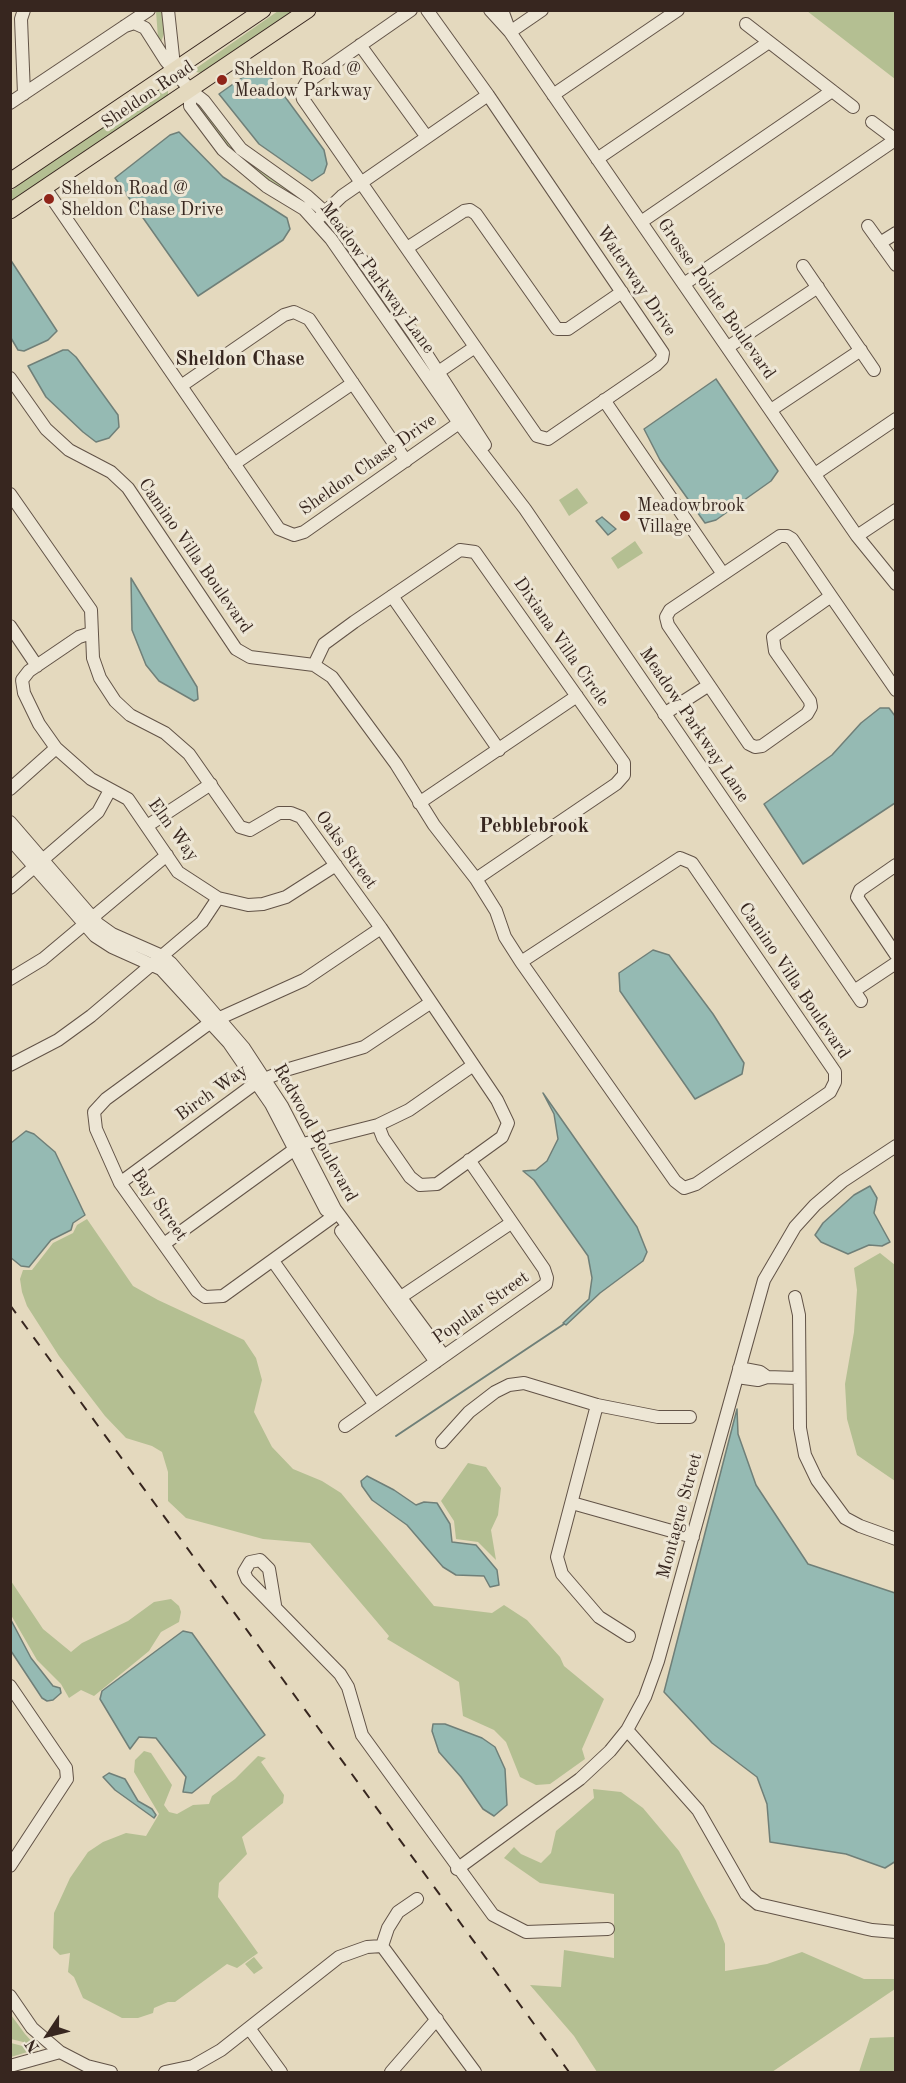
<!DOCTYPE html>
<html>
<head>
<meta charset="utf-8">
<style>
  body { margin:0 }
  #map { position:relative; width:906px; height:2083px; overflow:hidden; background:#e4d9be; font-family:"Old Standard TT",serif }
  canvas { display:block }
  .frame { position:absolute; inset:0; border:12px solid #37261f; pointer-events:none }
  .north { position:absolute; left:18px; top:2005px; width:60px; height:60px; -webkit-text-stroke:4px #ede6d5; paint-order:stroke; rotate:235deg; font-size:16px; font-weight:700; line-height:24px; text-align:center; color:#37261f }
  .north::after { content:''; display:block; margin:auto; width:21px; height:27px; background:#37261f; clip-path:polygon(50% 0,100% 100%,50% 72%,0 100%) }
</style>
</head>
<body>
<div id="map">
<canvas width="906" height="2083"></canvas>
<div class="frame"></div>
<div class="north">N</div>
</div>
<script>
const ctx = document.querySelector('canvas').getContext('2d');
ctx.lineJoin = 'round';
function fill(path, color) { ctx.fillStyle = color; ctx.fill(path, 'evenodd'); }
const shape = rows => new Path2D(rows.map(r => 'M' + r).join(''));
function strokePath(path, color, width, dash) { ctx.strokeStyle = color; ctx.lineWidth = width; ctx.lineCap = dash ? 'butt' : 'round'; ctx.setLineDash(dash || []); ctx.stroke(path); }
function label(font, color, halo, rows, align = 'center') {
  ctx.font = font + ' "Old Standard TT",serif'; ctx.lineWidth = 6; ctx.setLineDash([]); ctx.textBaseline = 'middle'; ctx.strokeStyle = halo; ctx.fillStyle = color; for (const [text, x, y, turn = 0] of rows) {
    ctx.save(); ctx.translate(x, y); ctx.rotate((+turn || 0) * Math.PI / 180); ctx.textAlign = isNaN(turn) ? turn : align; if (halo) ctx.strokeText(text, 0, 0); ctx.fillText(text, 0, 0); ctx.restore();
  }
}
const green = shape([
  [156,11,164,11,165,31,161,42,158,38],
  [278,11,300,11,217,67,202,73,196,72,195,69],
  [807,11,895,11,895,79],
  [168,88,168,95,11,207,11,191,51,160,155,92],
  [196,102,198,102,248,161,298,196,266,180,238,159,214,133],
  [327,225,338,234,426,361,394,322],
  [577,488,588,503,569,516,559,500],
  [635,541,643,553,618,569,611,558],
  [87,1219,133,1286,158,1300,244,1340,256,1358,262,1380,254,1412,272,1447,293,1469,322,1481,341,1493,434,1606,492,1613,504,1605,527,1620,560,1657,564,1666,604,1699,582,1749,585,1759,550,1784,536,1785,520,1777,506,1742,494,1730,463,1716,459,1682,387,1639,389,1636,310,1543,263,1539,212,1525,186,1518,168,1501,168,1472,162,1452,152,1446,126,1438,105,1416,59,1356,27,1306,22,1292,20,1279,23,1270,32,1270,53,1243,73,1233,77,1225],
  [880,1253,895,1265,895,1481,857,1455,847,1419,845,1384,854,1332,857,1290,854,1268],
  [468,1463,486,1467,501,1488,498,1515,491,1530,496,1560,478,1542,456,1539,454,1521,441,1501],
  [11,1581,43,1629,71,1652,82,1643,128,1621,154,1602,171,1599,179,1606,181,1612,179,1622,161,1632,149,1651,94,1696,81,1690,69,1698,61,1684,37,1660,11,1615],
  [144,1751,151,1753,172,1785,164,1805,169,1812,177,1814,193,1805,209,1804,212,1796,235,1779,258,1756,266,1758,261,1762,284,1795,283,1803,242,1837,247,1854,219,1883,218,1897,258,1953,237,1968,227,1964,175,2002,168,2002,154,2008,153,2013,138,2018,122,2018,83,1998,74,1977,68,1972,70,1953,60,1955,53,1948,54,1913,70,1878,88,1852,103,1842,126,1833,146,1836,159,1814,134,1772,135,1760],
  [593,1789,621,1792,643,1808,679,1851,716,1921,725,1944,725,1971,767,1964,802,1952,864,1979,895,1979,895,1989,772,2072,597,2072,574,2036,530,1985,561,1987,564,1950,614,1958,614,1894,540,1883,504,1858,514,1847,521,1854,541,1863,551,1853,556,1831,594,1798],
  [254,1957,263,1968,254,1974,245,1964],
  [11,2015,25,2034,35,2045,11,2039],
  [895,2037,895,2072,859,2072,870,2038],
  [11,2043,34,2049,34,2050,11,2057]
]);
const water = shape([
  [260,65,269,75,324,150,327,164,324,173,312,181,259,144,219,94,260,65],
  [179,132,223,177,287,218,290,229,283,240,198,296,115,178,170,135,179,132],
  [10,259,57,331,48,340,24,351,18,350,11,338,10,259],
  [63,350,68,350,76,357,118,415,119,427,109,438,96,442,83,432,46,397,28,366,63,350],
  [716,379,778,471,771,481,716,520,705,523,660,460,644,429,716,379],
  [602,517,616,529,608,535,596,521,602,517],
  [131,578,197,687,198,699,194,701,159,681,146,665,132,630,131,578],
  [880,708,889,708,895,716,895,803,803,864,764,804,832,755,861,723,880,708],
  [653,950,669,955,713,1014,744,1063,742,1074,695,1099,620,991,619,973,653,950],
  [543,1093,637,1227,647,1252,643,1261,600,1293,566,1325,563,1323,589,1299,592,1278,588,1256,581,1246,534,1180,523,1171,536,1170,547,1161,558,1139,554,1114,543,1093],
  [26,1131,34,1134,55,1152,85,1215,73,1223,71,1230,51,1240,29,1267,21,1266,10,1257,11,1143,26,1131],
  [870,1186,877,1198,874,1213,890,1242,882,1246,869,1245,848,1254,821,1242,815,1235,823,1223,854,1195,870,1186],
  [737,1409,738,1434,756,1485,808,1564,895,1593,896,1861,885,1868,846,1854,770,1842,767,1804,757,1777,712,1743,664,1692,737,1409],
  [367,1476,394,1490,416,1505,424,1502,437,1503,450,1524,452,1542,476,1545,497,1570,499,1585,490,1587,484,1576,456,1575,443,1567,407,1525,372,1500,362,1486,361,1481,367,1476],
  [11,1620,31,1658,53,1686,60,1688,61,1693,53,1700,47,1701,42,1698,11,1651,11,1620],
  [183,1631,192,1633,265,1735,192,1793,183,1792,186,1777,156,1738,139,1737,130,1749,100,1699,102,1691,183,1631],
  [433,1724,445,1724,482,1738,495,1747,505,1769,507,1805,494,1816,483,1809,461,1777,439,1752,432,1731,433,1724],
  [109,1773,125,1779,138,1801,152,1809,156,1815,154,1818,115,1790,103,1777,109,1773]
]);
const stream = shape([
  [396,1436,564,1324]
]);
const minor = shape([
  [24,10,21,19,24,94],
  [168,10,174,66],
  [411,10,306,83,301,92,303,99,537,436,548,439,656,365,662,359,663,353,488,95,427,10],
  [490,10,510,32,857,536,896,584],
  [502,10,510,32],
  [746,24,853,107],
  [125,26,134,23,145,28,166,61,190,90,204,101,241,149,307,196,327,214,346,237,413,333,485,445],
  [510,32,542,10],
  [360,45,426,136],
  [190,90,190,106,223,150,266,186,304,209,331,239,459,423,525,509,861,1001],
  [553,95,678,10],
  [10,103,149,10],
  [872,122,896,140],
  [597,159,769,42],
  [45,188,279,529,294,535,304,532,459,423],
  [320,217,342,196,488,95],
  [641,222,832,91],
  [868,226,896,265],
  [880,243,896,233],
  [407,248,464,211,470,210,476,214,557,329,568,329,622,292],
  [803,266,874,370],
  [684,284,895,140],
  [728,347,818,287],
  [431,377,475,347],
  [10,378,46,429,69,450,111,472,128,488,236,649,250,657,314,665,332,677,396,764,434,825,476,879,496,911,505,937,521,962],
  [181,386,284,315,294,312,309,319,406,461],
  [604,400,723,574],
  [771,410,861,350],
  [234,464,353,383],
  [815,474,896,419],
  [10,494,91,610,93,658,100,678,115,701,130,715,165,733,189,754,240,827,250,830,279,813,291,813,301,817,381,928,497,1100,508,1123,502,1137,437,1184,420,1185,410,1177,383,1138,378,1125],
  [857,536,896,510],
  [392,596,499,750],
  [831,596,773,637,775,651,810,701,811,707,807,714,762,746,755,747,749,744,668,625,666,617,670,610,780,536,787,536,792,539,831,596,896,690],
  [10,626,37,666],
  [91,633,79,637,29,671,22,680,24,693,39,724,56,748,91,779,128,799,178,872,218,898,248,905,263,904,286,897,336,865],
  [314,665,324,644,354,622,460,550,475,552,624,763,624,775,616,784,476,879],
  [664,714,709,685],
  [10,789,56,748],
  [419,803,577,696],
  [10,822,98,924,112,934,162,956,171,963,244,1048,282,1106,335,1209,444,1356],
  [147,826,211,784],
  [10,839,95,936,112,947,161,969,229,1043,271,1104,326,1210],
  [680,858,692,863,835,1072,835,1082,830,1092,696,1184,684,1188,675,1181,521,962,680,858],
  [896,865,860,890,857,897,896,955],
  [10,888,98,812,110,790],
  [10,979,43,959,167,855],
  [854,991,896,963],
  [10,1065,58,1040,91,1016,202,922,218,898],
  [120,1183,257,1082,289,1069,364,1047,430,1003],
  [338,1213,223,1296,205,1297,197,1291,120,1183,96,1129,94,1112,106,1099,211,1022,304,980,381,928],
  [341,1231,436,1362],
  [164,1244,295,1149,307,1143,378,1125,409,1110,472,1066],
  [273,1261,375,1405],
  [795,1297,799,1315,800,1428,805,1455,817,1480,845,1518,860,1526,896,1539],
  [395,1301,511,1223],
  [739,1368,760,1372,767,1377],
  [737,1377,758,1380,767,1377,798,1378],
  [597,1405,557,1557,562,1574,599,1617,629,1636],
  [345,1426,546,1284,547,1278,544,1269,469,1160],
  [442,1442,469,1412,495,1392,509,1385,524,1383,597,1405,658,1417,690,1417],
  [572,1503,693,1537],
  [275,1605,269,1569,260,1560,250,1562,244,1572,247,1579,340,1674,348,1687,362,1735,493,1915,526,1932,608,1929],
  [10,1686,66,1768,67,1779,10,1866],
  [627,1730,698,1810,746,1894,758,1904,872,1930,896,1932],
  [457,1869,580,1779,610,1751,627,1730,645,1697,658,1661,764,1280,795,1227,815,1205,843,1181,896,1146],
  [382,1946,475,2072],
  [382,1946,388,1928,398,1912,417,1899],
  [10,1996,32,2028,60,2052,87,2066,111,2072],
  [249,2028,281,2072],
  [10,2066,60,2052],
  [165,2072,193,2066,221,2050,339,1957,367,1947,382,1946],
  [391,2072,437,2019]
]);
const major = shape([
  [10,181,263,10],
  [10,211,308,10]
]);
const rail = shape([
  [10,1305,569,2072]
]);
const markers = [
  [222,80,6,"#8f2418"],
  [49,199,6,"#8f2418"],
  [625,516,6,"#8f2418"]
];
const poiNames = [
  ["Sheldon Road @",234,70],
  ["Meadow Parkway",234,91],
  ["Sheldon Road @",61,189],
  ["Sheldon Chase Drive",61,210],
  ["Meadowbrook",637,506],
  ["Village",637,527]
];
const streetNames = [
  ["Sheldon Road",148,95,-34],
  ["Meadow Parkway Lane",377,278,54],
  ["Waterway Drive",636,281,56],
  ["Grosse Pointe Boulevard",716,299,55],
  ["Sheldon Chase Drive",368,465,-35],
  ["Camino Villa Boulevard",195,556,55],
  ["Dixiana Villa Circle",561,642,55],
  ["Meadow Parkway Lane",694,725,56],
  ["Elm Way",173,830,54],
  ["Oaks Street",346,850,54],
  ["Camino Villa Boulevard",794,981,56],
  ["Birch Way",212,1093,-36],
  ["Redwood Boulevard",315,1133,61],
  ["Bay Street",159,1205,55],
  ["Popular Street",481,1308,-35],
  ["Montague Street",680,1516,-75]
];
const neighbourhoodNames = [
  ["Sheldon Chase",240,360],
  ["Pebblebrook",534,827]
];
fill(green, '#b4bf92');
fill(water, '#95bab3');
strokePath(water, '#6f7f78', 1.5);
strokePath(stream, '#6f7f78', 2);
strokePath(minor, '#625347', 14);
strokePath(major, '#37261f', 17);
strokePath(minor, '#ede6d5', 12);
strokePath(major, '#e4d9be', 15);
strokePath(rail, '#37261f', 2, [10, 10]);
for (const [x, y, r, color] of markers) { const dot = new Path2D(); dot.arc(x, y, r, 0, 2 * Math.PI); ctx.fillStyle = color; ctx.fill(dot); strokePath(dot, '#ede6d5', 2); }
label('18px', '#37261f', '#ede6d5', poiNames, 'left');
label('18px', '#37261f', '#ede6d5', streetNames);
label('bold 20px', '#37261f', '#ede6d5', neighbourhoodNames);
</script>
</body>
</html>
